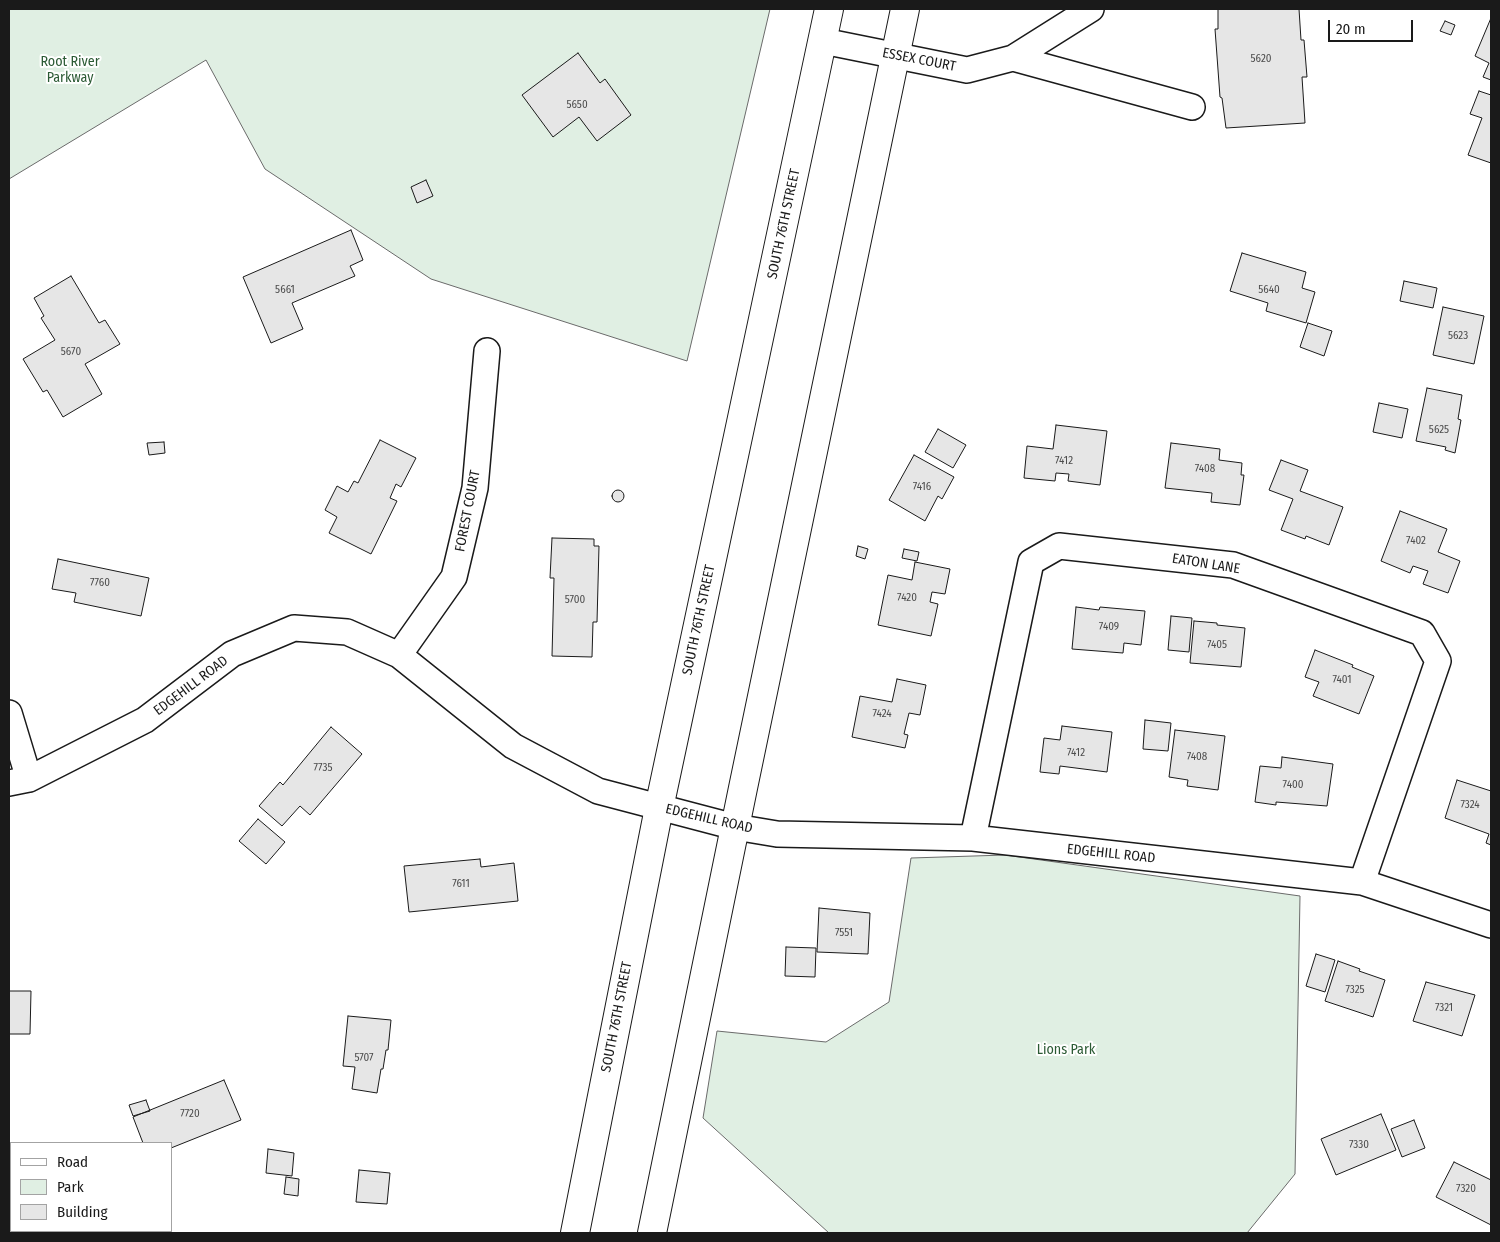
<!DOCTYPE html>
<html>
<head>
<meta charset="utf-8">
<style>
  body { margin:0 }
  #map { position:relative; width:1500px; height:1242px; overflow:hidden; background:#fff; font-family:"Fira Sans Condensed",sans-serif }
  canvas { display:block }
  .frame { position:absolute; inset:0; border:10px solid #1a1a1a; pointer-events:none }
  .legend { position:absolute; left:10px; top:1142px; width:162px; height:90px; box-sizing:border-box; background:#fff; border:1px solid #a3a3a3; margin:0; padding:6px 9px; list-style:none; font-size:15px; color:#1a1a1a }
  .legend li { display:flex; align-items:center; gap:10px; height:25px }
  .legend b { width:25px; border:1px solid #a3a3a3 }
  .scale { position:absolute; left:1328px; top:20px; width:85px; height:22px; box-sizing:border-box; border:2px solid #1a1a1a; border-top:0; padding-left:6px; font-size:15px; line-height:18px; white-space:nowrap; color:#1a1a1a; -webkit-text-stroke:4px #fff; paint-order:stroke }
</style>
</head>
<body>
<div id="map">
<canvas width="1500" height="1242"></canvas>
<div class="frame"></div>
<ul class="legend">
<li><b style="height:6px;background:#fff"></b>Road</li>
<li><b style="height:14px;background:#e0efe3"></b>Park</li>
<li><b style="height:14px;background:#e6e6e6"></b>Building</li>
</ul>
<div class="scale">20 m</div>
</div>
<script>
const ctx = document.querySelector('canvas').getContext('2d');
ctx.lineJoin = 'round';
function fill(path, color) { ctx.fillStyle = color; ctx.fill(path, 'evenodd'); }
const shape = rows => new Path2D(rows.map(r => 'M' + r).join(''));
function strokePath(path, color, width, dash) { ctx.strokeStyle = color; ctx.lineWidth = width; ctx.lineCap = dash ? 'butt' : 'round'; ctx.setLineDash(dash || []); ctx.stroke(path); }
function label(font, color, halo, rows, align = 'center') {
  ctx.font = font + ' "Fira Sans Condensed",sans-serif'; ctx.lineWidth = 4; ctx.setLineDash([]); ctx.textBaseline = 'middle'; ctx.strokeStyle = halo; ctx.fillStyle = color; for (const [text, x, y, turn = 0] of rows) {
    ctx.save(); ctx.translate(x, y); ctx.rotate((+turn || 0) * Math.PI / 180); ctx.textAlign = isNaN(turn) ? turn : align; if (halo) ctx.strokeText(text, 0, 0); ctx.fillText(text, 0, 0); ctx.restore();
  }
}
const green = shape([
  [9,9,770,9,687,361,431,279,265,169,206,60,9,179,9,9],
  [1005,855,1300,896,1295,1174,1247,1233,829,1233,703,1118,717,1031,826,1042,889,1002,911,858,1005,855]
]);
const building = shape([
  [1218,9,1299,9,1301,40,1304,40,1307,77,1302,77,1305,123,1226,128,1222,98,1220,97,1215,29,1218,29,1218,9],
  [1491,18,1491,80,1483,77,1489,63,1475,56,1491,18],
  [1445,21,1455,25,1451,35,1440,31,1445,21],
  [578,53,600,83,605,79,631,115,597,141,579,117,553,137,522,95,578,53],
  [1479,91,1491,95,1491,163,1468,155,1482,118,1470,114,1479,91],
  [426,180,433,196,417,203,411,187,426,180],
  [351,230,363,260,350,266,355,276,292,303,303,329,271,343,243,277,351,230],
  [1242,253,1306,272,1302,288,1315,292,1306,323,1266,311,1268,303,1230,291,1242,253],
  [71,276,99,323,105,320,120,344,85,364,102,394,63,417,47,390,43,392,23,359,55,340,41,318,44,316,34,298,71,276],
  [1404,281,1437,288,1433,308,1400,301,1404,281],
  [1443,307,1484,316,1474,364,1433,355,1443,307],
  [1308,323,1332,331,1324,356,1300,347,1308,323],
  [1427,388,1462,395,1458,419,1461,420,1455,453,1445,450,1446,447,1416,441,1427,388],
  [1379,403,1408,409,1402,438,1373,432,1379,403],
  [1056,425,1107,431,1100,485,1068,481,1069,474,1056,473,1055,481,1024,478,1027,446,1053,449,1056,425],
  [938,429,966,445,953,468,925,452,938,429],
  [380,440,416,458,401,487,396,484,390,498,397,501,371,554,329,533,337,517,325,510,337,486,348,492,354,481,358,483,380,440],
  [164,442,165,453,149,455,147,443,164,442],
  [1171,443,1220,449,1219,460,1242,463,1241,475,1244,475,1240,505,1211,502,1212,493,1165,488,1171,443],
  [914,455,954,477,942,499,938,496,925,521,889,500,914,455],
  [1281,460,1308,470,1300,491,1343,507,1329,545,1306,536,1305,539,1281,530,1293,499,1269,490,1281,460],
  '612 496a6 6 0 1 1 12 0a6 6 0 1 1-12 0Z',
  [1400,511,1447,529,1438,552,1460,561,1448,593,1423,584,1428,571,1413,566,1410,573,1381,561,1400,511],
  [552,538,594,539,594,546,599,546,597,622,593,622,592,657,552,656,554,578,550,578,552,538],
  [858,546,868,549,865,559,856,556,858,546],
  [904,549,919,552,917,561,902,558,904,549],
  [58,559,149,578,141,616,74,602,76,593,52,589,58,559],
  [915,562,950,569,945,594,932,592,930,602,938,604,931,636,878,625,888,575,912,580,915,562],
  [1076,607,1099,610,1100,607,1145,611,1141,645,1124,643,1123,653,1072,649,1076,607],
  [1171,616,1192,618,1189,652,1168,650,1171,616],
  [1194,621,1217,623,1217,625,1245,628,1241,667,1190,663,1194,621],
  [1315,650,1353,665,1352,667,1374,676,1359,714,1313,696,1319,682,1305,677,1315,650],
  [897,679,926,685,920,715,909,713,904,734,908,735,905,748,852,737,860,696,892,702,897,679],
  [1145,720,1171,723,1168,751,1143,749,1145,720],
  [1062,726,1112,732,1107,772,1060,766,1059,774,1040,772,1044,738,1060,740,1062,726],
  [331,727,362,754,310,815,300,806,282,826,259,806,280,782,283,785,331,727],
  [1175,730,1225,736,1218,790,1187,786,1188,780,1169,777,1175,730],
  [1282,757,1333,764,1327,806,1276,802,1276,805,1255,802,1260,766,1281,768,1282,757],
  [1457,780,1491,791,1491,845,1486,843,1489,834,1445,818,1457,780],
  [258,819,285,842,266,864,239,841,258,819],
  [480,859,481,867,514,863,518,901,409,912,404,866,480,859],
  [819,908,870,913,868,954,817,952,819,908],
  [786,947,816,948,815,977,785,976,786,947],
  [1316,954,1335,960,1325,992,1306,986,1316,954],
  [1338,961,1360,969,1359,971,1385,980,1373,1017,1325,1001,1338,961],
  [1426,982,1475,995,1462,1036,1413,1021,1426,982],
  [9,991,31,991,30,1034,9,1034,9,991],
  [348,1016,391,1020,388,1050,386,1050,383,1069,381,1069,377,1093,352,1089,355,1067,343,1066,348,1016],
  [224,1080,241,1120,171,1148,171,1143,143,1143,133,1117,224,1080],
  [146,1100,150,1111,133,1116,129,1105,146,1100],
  [1381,1114,1396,1150,1336,1175,1321,1139,1381,1114],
  [1414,1120,1425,1148,1402,1157,1391,1129,1414,1120],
  [268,1149,294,1153,292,1176,266,1173,268,1149],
  [1454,1162,1491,1180,1491,1225,1436,1197,1454,1162],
  [359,1170,390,1173,387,1204,356,1202,359,1170],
  [286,1177,299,1179,298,1196,284,1194,286,1177],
  [76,1231,156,1231,156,1233,76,1233,76,1231]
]);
const minor = shape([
  [823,41,967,70,1013,58,1192,107],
  [1013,58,1091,9],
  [399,655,454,577,475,488,487,351],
  [9,713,29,779],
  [9,783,29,779,145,720,232,654,294,628,347,632,399,655,513,746,598,791,735,827,777,834,973,838,1362,882,1491,925],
  [973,838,1031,562,1059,546,1233,565,1422,633,1438,661,1362,882]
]);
const secondary = shape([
  [575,1233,659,808,829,9],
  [652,1233,743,788,905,9]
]);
const numberNames = [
  ["5620",1261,59],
  ["5650",577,105],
  ["5661",285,290],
  ["5640",1269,290],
  ["5623",1458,336],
  ["5670",71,352],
  ["5625",1439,430],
  ["7412",1064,461],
  ["7408",1205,469],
  ["7416",922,487],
  ["7402",1416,541],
  ["7760",100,583],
  ["7420",907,598],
  ["5700",575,600],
  ["7409",1109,627],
  ["7405",1217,645],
  ["7401",1342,680],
  ["7424",882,714],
  ["7412",1076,753],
  ["7408",1197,757],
  ["7735",323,768],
  ["7400",1293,785],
  ["7324",1470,805],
  ["7611",461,884],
  ["7551",844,933],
  ["7325",1355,990],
  ["7321",1444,1008],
  ["5707",364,1058],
  ["7720",190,1114],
  ["7330",1359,1145],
  ["7320",1466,1189]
];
const streetNames = [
  ["ESSEX COURT",919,60,11],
  ["SOUTH 76TH STREET",784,224,-78],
  ["FOREST COURT",468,511,-79],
  ["EATON LANE",1206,564,9],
  ["SOUTH 76TH STREET",699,620,-78],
  ["EDGEHILL ROAD",191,686,-37],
  ["EDGEHILL ROAD",709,819,13],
  ["EDGEHILL ROAD",1111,854,6],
  ["SOUTH 76TH STREET",617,1017,-79]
];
const parkNames = [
  ["Root River",70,62],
  ["Parkway",70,78],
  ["Lions Park",1066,1050]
];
fill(green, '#e0efe3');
strokePath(green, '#6a6a6a', 1);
fill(building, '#e6e6e6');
strokePath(building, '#1a1a1a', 1);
strokePath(minor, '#1a1a1a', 28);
strokePath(secondary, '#1a1a1a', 30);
strokePath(minor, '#fff', 25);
strokePath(secondary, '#fff', 28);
label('11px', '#4d4d4d', null, numberNames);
label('14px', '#1a1a1a', '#fff', streetNames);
label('14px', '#2b5a34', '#fff', parkNames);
</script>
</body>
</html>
